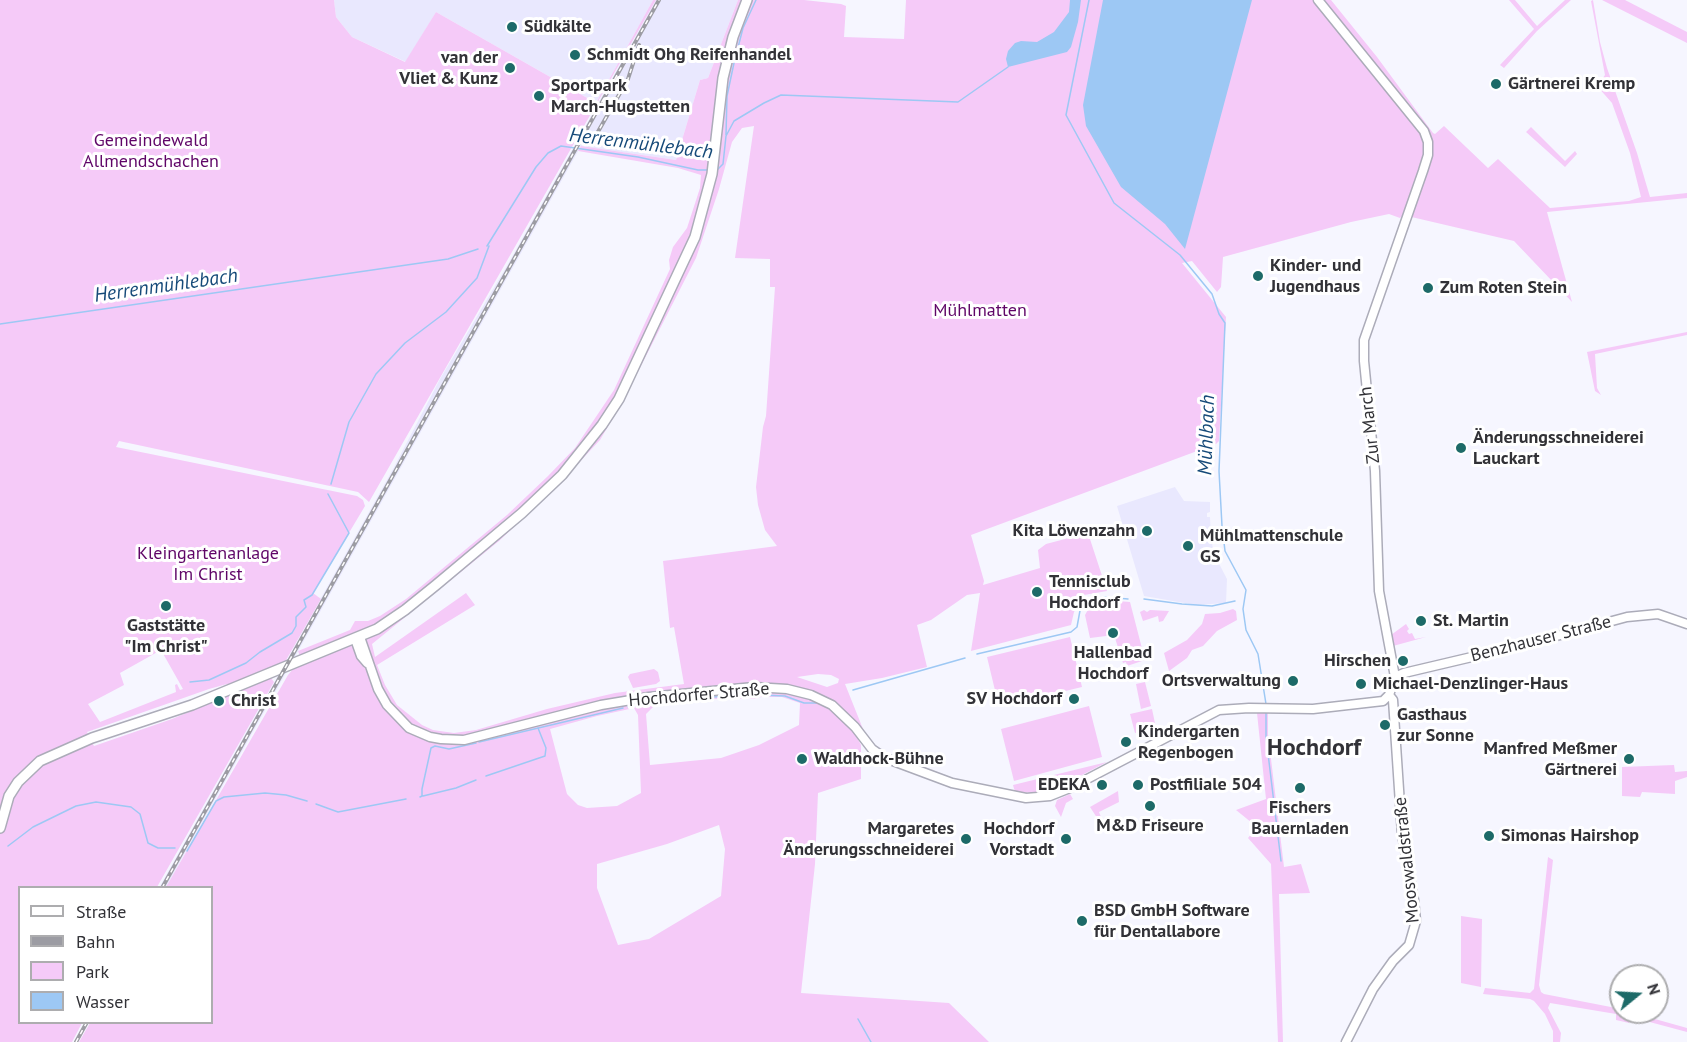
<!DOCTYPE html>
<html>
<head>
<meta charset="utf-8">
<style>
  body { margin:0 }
  #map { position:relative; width:1687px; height:1042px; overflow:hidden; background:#f6f6ff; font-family:"PT Sans",sans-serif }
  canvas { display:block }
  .legend { position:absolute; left:18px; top:886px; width:195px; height:138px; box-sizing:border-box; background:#fff; border:2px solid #adadaf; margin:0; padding:8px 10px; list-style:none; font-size:18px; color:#323237 }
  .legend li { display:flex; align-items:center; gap:12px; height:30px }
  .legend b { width:30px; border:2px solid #adadaf }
  .north { position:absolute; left:1609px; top:964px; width:60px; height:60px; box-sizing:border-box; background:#fff; border:2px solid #adadaf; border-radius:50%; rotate:72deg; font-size:16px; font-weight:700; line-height:24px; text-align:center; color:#323237 }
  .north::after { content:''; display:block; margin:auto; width:21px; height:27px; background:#1d6a68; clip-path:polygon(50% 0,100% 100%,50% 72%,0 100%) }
</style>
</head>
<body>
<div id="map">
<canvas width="1687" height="1042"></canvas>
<ul class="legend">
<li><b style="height:8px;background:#fff"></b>Straße</li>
<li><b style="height:8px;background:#9c9ca3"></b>Bahn</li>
<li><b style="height:16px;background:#f5caf8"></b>Park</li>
<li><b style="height:16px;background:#9dc8f4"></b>Wasser</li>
</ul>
<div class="north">N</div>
</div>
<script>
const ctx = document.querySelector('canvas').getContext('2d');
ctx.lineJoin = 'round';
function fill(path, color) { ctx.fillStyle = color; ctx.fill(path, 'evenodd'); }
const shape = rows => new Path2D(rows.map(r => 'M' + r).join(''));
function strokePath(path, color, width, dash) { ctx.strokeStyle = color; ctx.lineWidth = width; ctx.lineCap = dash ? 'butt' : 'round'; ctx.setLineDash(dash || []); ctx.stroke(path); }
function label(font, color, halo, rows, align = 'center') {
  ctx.font = font + ' "PT Sans",sans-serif'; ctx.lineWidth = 6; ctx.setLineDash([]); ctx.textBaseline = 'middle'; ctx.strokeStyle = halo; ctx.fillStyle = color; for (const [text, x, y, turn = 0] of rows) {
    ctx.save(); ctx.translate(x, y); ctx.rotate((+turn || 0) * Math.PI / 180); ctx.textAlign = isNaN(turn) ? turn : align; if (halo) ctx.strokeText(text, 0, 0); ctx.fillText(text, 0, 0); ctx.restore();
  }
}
const built = shape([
  [334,0,653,0,596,103,436,12,406,62,352,37,336,17],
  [656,0,738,0,708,78,700,80,676,160,581,146,166,887,159,888,321,599,319,597,321,598,393,469,440,379,508,264],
  [1175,487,1184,501,1210,502,1210,512,1207,513,1207,517,1210,517,1211,538,1214,554,1227,579,1226,603,1196,605,1144,596,1117,506]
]);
const green = shape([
  [0,0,334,0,336,17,352,37,405,62,436,12,596,103,653,0,656,0,369,502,358,492,119,441,116,447,357,496,363,500,365,506,313,593,321,599,285,662,229,687,227,684,209,689,87,732,94,746,172,719,271,678,274,682,157,887,20,888,20,1022,82,1023,72,1042,0,1042],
  [161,650,183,689,180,690,177,684,175,685,176,692,100,722,88,704,124,685,120,673],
  [738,0,804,0,841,4,846,6,844,37,904,39,906,0,1331,0,1377,57,1433,133,1435,134,1444,126,1488,168,1498,159,1550,208,1629,201,1641,197,1630,153,1612,103,1597,86,1605,75,1591,1,1593,0,1600,42,1607,68,1637,153,1650,197,1687,193,1687,198,1547,212,1572,302,1514,241,1403,215,1400,218,1389,214,1351,222,1223,257,1221,287,1217,292,1192,261,1182,263,1226,317,1219,441,1216,444,971,535,984,581,983,585,1040,568,1038,550,1046,544,1088,533,1107,591,1084,595,1074,612,1071,625,971,651,980,593,967,595,931,620,917,625,927,667,882,678,845,684,863,729,855,734,861,745,861,779,818,793,815,864,801,993,949,1003,989,1042,79,1042,90,1023,212,1022,212,888,166,887,288,675,293,669,303,664,298,651,350,630,355,621,368,621,380,616,406,599,507,515,548,476,575,448,614,390,670,269,669,260,673,247,687,228,700,188,701,175,678,168,578,151,581,146,676,160,700,80,708,78],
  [754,126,735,258,770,259,770,287,775,287,766,416,763,427,756,487,758,505,765,530,777,546,663,561,670,628,674,627,684,684,615,693,547,709,476,730,454,733,433,730,422,725,397,705,385,685,377,665,475,605,466,593,375,657,372,644,499,541,559,484,600,440,623,401,696,258,719,189,732,142,742,128],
  [818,674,831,675,839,679,838,683,827,687,797,677],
  [761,697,782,697,800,703,799,725,759,745,721,758,650,765,646,714,655,705,710,699,754,699],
  [634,708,638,715,641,793,617,806,587,808,578,805,567,794,550,729,597,716],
  [719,825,725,849,721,896,649,939,618,945,597,888,597,864,667,844],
  [1509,0,1515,0,1537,26,1565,0,1571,0,1537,31,1504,68,1500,65,1534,29],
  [1602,0,1625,0,1687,32,1687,43],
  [1531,127,1565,161,1575,151,1577,154,1565,167,1526,132],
  [1687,332,1687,335,1595,354,1597,388,1601,395,1595,391,1587,352],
  [1105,600,1130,602,1145,660,1127,666,1126,662,1123,663,1114,635,1090,638,1085,615,1089,608],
  [1233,609,1236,611,1237,620,1217,631,1203,646,1192,650,1187,658,1169,671,1164,653,1187,640,1202,624,1205,614,1220,613],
  [1144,610,1147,612,1150,610,1169,611,1163,621,1159,622,1158,616,1143,621,1140,612],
  [1406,624,1409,629,1407,631,1409,634,1412,633,1415,639,1426,637,1393,646,1391,635],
  [1070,637,1082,687,999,707,987,657],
  [654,669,658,672,660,681,656,684,633,688,628,677,630,674],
  [1145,682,1151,706,1141,709,1136,684],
  [1089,706,1102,757,1014,781,1001,729],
  [1152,709,1156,728,1135,733,1130,714],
  [1257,713,1268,713,1268,734,1284,867,1301,864,1310,893,1279,894,1283,1042,1278,1042,1271,864,1248,838,1257,827,1236,810,1266,799],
  [1107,762,1053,790,1039,793,1015,792,1013,785],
  [1674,765,1675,772,1687,771,1687,777,1675,781,1675,794,1642,792,1640,797,1622,796,1622,767],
  [1118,791,1119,802,1099,812,1103,822,1101,824,1090,807],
  [1070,794,1073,799,1066,803,1061,817,1055,806,1057,800],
  [1548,857,1553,860,1539,985,1541,992,1544,994,1616,1008,1621,1010,1621,1012,1630,1012,1687,1028,1687,1032,1631,1017,1629,1023,1616,1020,1616,1014,1550,1003,1548,1008,1561,1033,1560,1042,1553,1042,1553,1031,1545,1014,1534,1001,1530,999,1483,994,1485,988,1530,993,1534,989],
  [1461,916,1482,919,1481,987,1461,983]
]);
const water = shape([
  [1070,0,1081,0,1078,22,1071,47,1067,52,1008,67,1006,59,1008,51,1015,43,1021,41,1037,42,1054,32,1069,12],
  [1103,0,1252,0,1185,249,1165,224,1121,187,1086,126,1083,105]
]);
const stream = shape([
  [1089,0,1066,115,1114,203,1180,255,1212,294,1219,314,1225,323,1219,471,1222,526,1225,551,1246,590,1243,609,1246,630,1258,654,1266,704],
  [726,135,727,96,734,63,743,28,756,0],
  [717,170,723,164,726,136,734,121,764,103,781,95,958,102,1008,67],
  [487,246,536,167,548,153,561,146,638,157,698,170,710,170],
  [0,324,448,259,478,249],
  [331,484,349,422,376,374,405,343,446,312,477,278,489,246],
  [1144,599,1182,604,1212,606,1235,601],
  [977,654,1071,632,1077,627,1081,605,1088,599,1105,597,1128,599],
  [190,682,209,680,246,663,260,652,292,633,296,626,296,617,306,607,304,600,312,595,349,533,328,494],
  [853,690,965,658],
  [762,695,785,696,804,703,816,703],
  [713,697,757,695],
  [628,707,705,696],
  [1266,712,1266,737,1281,861],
  [479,742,623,708],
  [486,776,545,756,546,748,538,728],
  [423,796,456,788,476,780],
  [420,797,422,796,422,789,431,748,435,746,449,749,476,743],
  [316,804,338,812,406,799],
  [8,846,33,827,76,806,96,802,131,807,140,814,148,843,158,848,175,848],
  [187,851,216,801,224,797,265,793,286,795,307,801],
  [858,1019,871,1042]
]);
const tertiary = shape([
  [360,637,378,689,387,705,409,728,430,737,441,739,464,740,601,705,649,697,754,687,787,689,811,695,832,705,855,727,872,749,885,758,952,783,1026,798,1050,796,1070,788,1219,710,1249,708,1313,709,1383,701,1389,695,1395,677,1379,591,1375,471,1364,361,1364,340,1423,171,1428,155,1428,142,1424,131,1318,0],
  [355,639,361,656,367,663],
  [1395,677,1404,673,1527,644,1627,617,1658,614,1687,624],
  [1346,1042,1373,989,1393,961,1409,945,1416,921,1414,900,1402,834,1393,700,1389,695]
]);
const secondary = shape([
  [0,828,9,796,18,782,40,761,92,738,192,705,377,629,405,610,436,585,522,513,562,475,602,425,619,399,695,237,712,174,723,78,733,37,747,0]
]);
const rail = shape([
  [591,144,628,79,639,45],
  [162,888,659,0],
  [76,1042,87,1022]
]);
const markers = [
  [512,27,6,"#1d6a68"],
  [575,55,6,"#1d6a68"],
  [510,68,6,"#1d6a68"],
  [1496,84,6,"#1d6a68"],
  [539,96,6,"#1d6a68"],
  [1258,276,6,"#1d6a68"],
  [1428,288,6,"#1d6a68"],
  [1461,448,6,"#1d6a68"],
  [1147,531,6,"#1d6a68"],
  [1188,546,6,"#1d6a68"],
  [1037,592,6,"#1d6a68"],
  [166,606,6,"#1d6a68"],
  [1421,621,6,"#1d6a68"],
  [1113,633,6,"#1d6a68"],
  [1403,661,6,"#1d6a68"],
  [1293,681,6,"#1d6a68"],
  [1361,684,6,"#1d6a68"],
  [1074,699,6,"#1d6a68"],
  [219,701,6,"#1d6a68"],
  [1385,725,6,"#1d6a68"],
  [1126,742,6,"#1d6a68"],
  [802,759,6,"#1d6a68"],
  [1629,759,6,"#1d6a68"],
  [1102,785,6,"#1d6a68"],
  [1138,785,6,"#1d6a68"],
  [1300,788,6,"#1d6a68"],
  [1150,806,6,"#1d6a68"],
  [1489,836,6,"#1d6a68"],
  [966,839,6,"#1d6a68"],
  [1066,839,6,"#1d6a68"],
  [1082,921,6,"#1d6a68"]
];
const poiNames = [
  ["Südkälte",524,27],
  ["Schmidt Ohg Reifenhandel",587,55],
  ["van der",498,58,"right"],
  ["Vliet & Kunz",498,79,"right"],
  ["Gärtnerei Kremp",1508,84],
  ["Sportpark",551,86],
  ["March-Hugstetten",551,107],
  ["Kinder- und",1270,266],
  ["Jugendhaus",1270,287],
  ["Zum Roten Stein",1440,288],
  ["Änderungsschneiderei",1473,438],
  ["Lauckart",1473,459],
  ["Kita Löwenzahn",1135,531,"right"],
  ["Mühlmattenschule",1200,536],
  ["GS",1200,557],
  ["Tennisclub",1049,582],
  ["Hochdorf",1049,603],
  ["St. Martin",1433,621],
  ["Gaststätte",166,626,"center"],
  ["\"Im Christ\"",166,647,"center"],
  ["Hallenbad",1113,653,"center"],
  ["Hochdorf",1113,674,"center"],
  ["Hirschen",1391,661,"right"],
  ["Ortsverwaltung",1281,681,"right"],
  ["Michael-Denzlinger-Haus",1373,684],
  ["SV Hochdorf",1062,699,"right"],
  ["Christ",231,701],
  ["Gasthaus",1397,715],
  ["zur Sonne",1397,736],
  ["Kindergarten",1138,732],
  ["Regenbogen",1138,753],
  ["Manfred Meßmer",1617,749,"right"],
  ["Gärtnerei",1617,770,"right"],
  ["Waldhock-Bühne",814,759],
  ["EDEKA",1090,785,"right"],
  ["Postfiliale 504",1150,785],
  ["Fischers",1300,808,"center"],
  ["Bauernladen",1300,829,"center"],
  ["M&D Friseure",1150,826,"center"],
  ["Margaretes",954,829,"right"],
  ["Änderungsschneiderei",954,850,"right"],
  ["Hochdorf",1054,829,"right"],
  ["Vorstadt",1054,850,"right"],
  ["Simonas Hairshop",1501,836],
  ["BSD GmbH Software",1094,911],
  ["für Dentallabore",1094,932]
];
const parkNames = [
  ["Gemeindewald",151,141],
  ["Allmendschachen",151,162],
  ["Mühlmatten",980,311],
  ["Kleingartenanlage",208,554],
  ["Im Christ",208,575]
];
const streetNames = [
  ["Zur March",1370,425,-96],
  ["Benzhauser Straße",1541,639,-14],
  ["Hochdorfer Straße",699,695,-5],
  ["Mooswaldstraße",1407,860,-96]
];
const waterNames = [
  ["Herrenmühlebach",641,144,7],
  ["Herrenmühlebach",166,286,-8],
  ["Mühlbach",1207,435,-88]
];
const districtNames = [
  ["Hochdorf",1314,748]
];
fill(built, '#e9e8fe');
fill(green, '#f5caf8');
fill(water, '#9dc8f4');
strokePath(stream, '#9dc8f4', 1.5);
strokePath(tertiary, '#acacb9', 11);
strokePath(secondary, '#acacb9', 12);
strokePath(tertiary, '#fff', 8);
strokePath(secondary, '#fff', 9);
strokePath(rail, '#9c9ca3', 4);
strokePath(rail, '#fff', 1.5, [4.5]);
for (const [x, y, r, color] of markers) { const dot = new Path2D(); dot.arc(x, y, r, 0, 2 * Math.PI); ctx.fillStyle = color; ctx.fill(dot); strokePath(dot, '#fff', 2); }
label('bold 18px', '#323237', '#fff', poiNames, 'left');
label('18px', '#5f0567', '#fff', parkNames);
label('18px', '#323237', '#fff', streetNames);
label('italic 20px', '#164a79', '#fff', waterNames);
label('bold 24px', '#323237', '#fff', districtNames);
</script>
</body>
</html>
